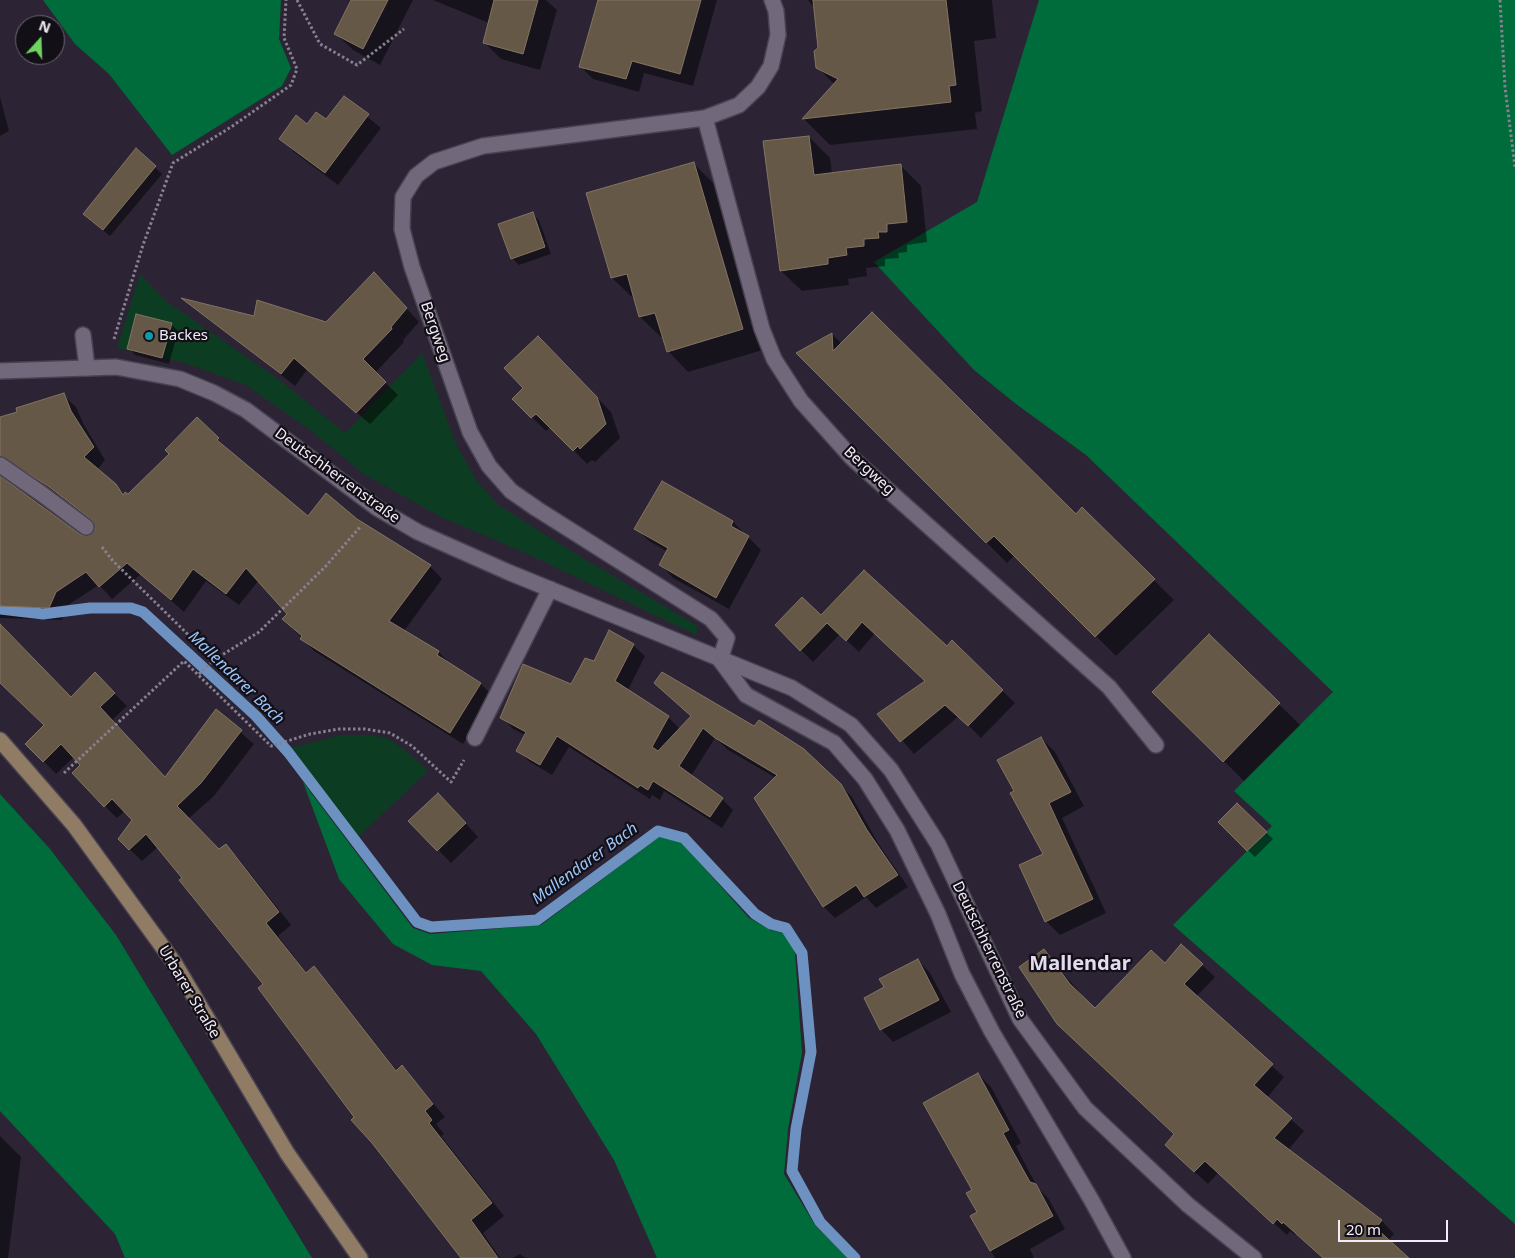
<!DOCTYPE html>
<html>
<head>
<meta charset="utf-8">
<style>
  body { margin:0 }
  #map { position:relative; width:1515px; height:1258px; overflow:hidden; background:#2c2435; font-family:"Noto Sans",sans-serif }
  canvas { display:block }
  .north { position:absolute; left:15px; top:15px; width:50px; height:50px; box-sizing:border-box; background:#130f17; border:1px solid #6c6771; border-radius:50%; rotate:20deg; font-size:14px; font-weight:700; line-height:20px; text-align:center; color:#f1ecf7 }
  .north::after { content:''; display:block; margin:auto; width:18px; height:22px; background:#70d35f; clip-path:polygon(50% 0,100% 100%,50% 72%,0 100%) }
  .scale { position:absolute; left:1338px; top:1220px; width:110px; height:22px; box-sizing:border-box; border:2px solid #f1ecf7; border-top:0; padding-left:6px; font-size:15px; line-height:18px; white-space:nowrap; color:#f1ecf7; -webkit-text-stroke:4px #130f17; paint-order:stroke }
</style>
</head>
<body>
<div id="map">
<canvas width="1515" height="1258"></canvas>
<div class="north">N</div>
<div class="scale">20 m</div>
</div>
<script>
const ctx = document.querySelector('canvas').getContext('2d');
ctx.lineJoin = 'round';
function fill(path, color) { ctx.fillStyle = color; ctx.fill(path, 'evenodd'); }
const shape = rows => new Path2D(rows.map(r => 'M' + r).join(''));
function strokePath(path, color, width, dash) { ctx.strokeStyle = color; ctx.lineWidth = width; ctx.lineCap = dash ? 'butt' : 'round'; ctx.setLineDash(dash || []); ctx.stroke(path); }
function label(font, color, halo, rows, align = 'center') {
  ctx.font = font + ' "Noto Sans",sans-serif'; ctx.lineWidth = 4.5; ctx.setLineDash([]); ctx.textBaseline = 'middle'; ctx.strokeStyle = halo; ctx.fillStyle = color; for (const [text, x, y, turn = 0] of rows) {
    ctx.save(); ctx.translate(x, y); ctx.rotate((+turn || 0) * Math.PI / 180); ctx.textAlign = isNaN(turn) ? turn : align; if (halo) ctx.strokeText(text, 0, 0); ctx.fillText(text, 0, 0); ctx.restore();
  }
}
const green = shape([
  [140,274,166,301,282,382,345,433,422,353,455,442,476,480,498,505,579,556,698,626,696,635,528,554,441,517,364,474,310,430,246,385,182,362,117,348],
  [342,735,370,735,387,738,405,750,428,771,358,837,289,748]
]);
const forest = shape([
  [43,0,281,0,279,39,291,68,282,86,172,155,109,74,75,44],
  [1039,0,1515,0,1515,1224,1173,925,1272,826,1234,791,1333,692,1086,455,1016,404,974,370,874,262,977,202],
  [303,782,413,928,430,934,541,925,660,836,681,842,749,918,771,930,786,934,795,953,802,1053,788,1129,784,1174,815,1225,848,1258,657,1258,614,1160,536,1034,481,971,432,965,393,944,339,879],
  [0,794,50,849,116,935,312,1258,125,1258,115,1234,0,1111]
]);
const shadow = shape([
  [348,0,413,0,380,65,353,50,336,34,352,2],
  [433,0,546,0,557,10,540,70,501,59,484,42,489,23],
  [600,0,717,0,693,86,644,73,639,92,593,79,580,66],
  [808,0,992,0,996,38,974,41,982,111,975,113,977,129,830,145,804,119,834,84,817,67,820,48,815,9],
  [0,97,9,131,0,136],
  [344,98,381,128,338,185,294,152,281,139,307,125,326,121],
  [809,137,830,158,832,174,900,165,921,186,927,242,907,245,907,252,898,253,899,258,885,259,885,266,866,268,867,276,848,279,849,285,802,291,781,271],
  [136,150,162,174,110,236,91,220],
  [693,163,714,184,763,350,688,372,668,351,664,337,661,337,640,317,635,298,633,298,612,278,588,194],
  [532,214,539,220,551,254,519,265,512,258],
  [387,287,419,322,403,340,404,342,375,373,398,395,370,424,307,370,295,386,186,299,255,318,327,323],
  [171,324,178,331,169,364,135,355,129,348],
  [832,334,842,344,1076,516,1082,509,1174,600,1116,656,1015,555,1007,563,798,354],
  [552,352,611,412,620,438,595,462,592,460,587,464,551,427,546,431,513,399,525,388],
  [63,395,76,407,84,425,105,460,97,470,125,495,128,496,171,454,197,419,231,452,308,517,356,520,430,566,442,579,404,631,439,652,451,665,481,684,493,696,463,744,314,651,283,619,289,614,259,580,239,605,206,581,184,612,141,574,112,599,99,585,68,605,62,620,0,618,0,487,80,536,91,537,97,529,95,523,19,470,0,462,0,418],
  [662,482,733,522,761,550,729,609,673,578,661,565,668,552,649,541,636,528],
  [864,572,947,647,952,642,1015,703,981,738,959,716,914,754,879,714,926,682,875,633,859,652,840,634,813,662,777,625,821,616],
  [0,626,71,699,95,674,127,706,112,720,165,778,216,711,254,744,214,796,188,819,219,851,226,845,238,858,291,925,278,936,307,973,314,968,326,981,397,1071,402,1067,445,1117,436,1124,444,1134,441,1136,504,1216,483,1233,500,1258,462,1258,356,1117,264,985,158,847,142,861,119,839,134,820,125,811,117,818,105,806,82,765,74,757,56,774,27,744,46,725,0,680],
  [1209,635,1300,725,1244,781,1154,692],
  [633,645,645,656,628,690,668,717,680,729,692,717,667,694,840,785,852,797,878,843,908,887,876,908,866,897,835,918,824,907,756,798,776,778,728,750,715,738,691,776,722,799,733,810,722,828,664,791,660,800,652,795,650,799,569,747,552,775,530,762,518,751,525,735,513,729,502,717,572,686,594,663],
  [1041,738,1055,752,1084,806,1062,818,1106,913,1060,935,1046,921,1045,855,1016,792],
  [1237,805,1273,839,1255,857,1219,822],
  [451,807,478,837,451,863,410,821],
  [1044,951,1095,1010,1165,965,1202,965,1215,977,1196,997,1284,1077,1267,1098,1304,1131,1288,1150,1382,1221,1394,1234,1388,1241,1407,1258,1323,1258,1297,1233,1295,1235,1290,1231,1287,1235,1218,1173,1208,1184,1179,1158,1176,1135],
  [918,960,930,973,951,1012,893,1042,881,1029,885,988],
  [978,1074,991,1087,1021,1143,1016,1146,1024,1162,1038,1188,1048,1198,1065,1229,1030,1249,1034,1258,995,1258,972,1216,979,1213,973,1190],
  [0,1136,21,1157,8,1258,0,1258],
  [520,1254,525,1258,513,1258]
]);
const stream = shape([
  [0,609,43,614,90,608,131,608,143,612,256,716,288,752,417,922,431,927,537,920,658,831,684,838,755,914,771,924,786,928,802,953,811,1052,796,1129,792,1171,820,1222,855,1258]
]);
const building = shape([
  [351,0,388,0,363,49,334,34,351,0],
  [494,0,538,0,523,54,483,43,494,0],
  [598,0,701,0,680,74,632,61,626,79,579,67,598,0],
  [813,0,946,0,956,85,949,86,951,102,802,119,838,79,816,68,814,51,818,48,813,0],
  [344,96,369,114,325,173,279,139,296,115,307,124,316,112,326,119,344,96],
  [809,136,814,175,901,164,907,222,887,224,887,232,878,232,879,238,864,239,864,246,846,248,847,255,828,258,828,264,780,271,763,141,809,136],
  [136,148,156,166,103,230,83,214,136,148],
  [694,162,743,329,667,352,655,313,639,317,627,274,611,278,586,193,694,162],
  [533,212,545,247,511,259,498,224,533,212],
  [374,272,407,308,391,327,392,329,363,359,386,382,356,413,294,358,281,374,181,298,254,316,257,300,326,322,374,272],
  [872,312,1076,514,1082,507,1155,579,1095,637,994,536,986,543,796,353,832,333,833,351,872,312],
  [136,314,172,323,162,358,127,349,136,314],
  [538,336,597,397,606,424,580,449,578,446,573,451,536,414,531,418,512,399,523,388,504,368,538,336],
  [64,393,71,411,94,447,84,457,116,484,123,495,125,492,128,494,169,454,165,450,197,417,219,438,217,440,308,516,326,493,357,519,431,565,389,621,439,651,437,655,481,683,450,733,300,639,302,636,282,619,287,614,246,568,226,594,193,569,171,600,127,563,99,587,86,572,56,592,49,608,0,606,0,476,81,535,90,535,95,529,92,520,48,486,0,456,0,417,17,412,16,408,64,393],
  [662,481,733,521,731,526,749,536,716,598,659,565,668,548,634,529,662,481],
  [864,570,947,646,952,640,1003,690,968,726,945,705,900,742,877,714,925,681,862,622,846,641,827,623,800,651,775,625,802,597,821,615,864,570],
  [0,624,71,697,95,672,115,693,100,707,165,777,216,709,242,730,201,783,177,806,219,849,226,844,279,912,266,923,306,973,314,966,396,1071,402,1065,433,1104,425,1111,432,1120,429,1123,492,1203,471,1220,498,1258,461,1258,372,1143,351,1120,354,1117,258,988,263,984,179,880,182,878,146,834,129,850,118,839,132,820,112,799,104,807,72,773,80,765,61,744,43,762,25,744,44,725,0,683,0,624],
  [609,630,634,644,615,681,669,716,652,747,658,751,691,716,654,683,662,672,754,726,759,720,804,749,841,784,867,830,898,875,864,897,856,885,823,907,754,798,777,775,715,738,703,728,679,766,723,798,710,817,653,781,648,790,640,785,638,788,557,736,540,765,516,751,526,732,500,718,523,664,571,684,585,658,594,661,609,630],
  [1209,634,1280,703,1223,762,1152,692,1209,634],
  [1041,737,1071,792,1049,803,1093,899,1045,922,1019,865,1043,854,1010,793,1014,791,997,760,1041,737],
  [438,793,466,823,437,851,408,821,438,793],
  [1237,803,1267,832,1247,851,1218,822,1237,803],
  [1181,944,1203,964,1184,984,1273,1064,1254,1085,1292,1118,1274,1138,1382,1220,1376,1228,1409,1258,1323,1258,1283,1222,1282,1224,1277,1219,1273,1224,1205,1161,1194,1172,1165,1145,1174,1134,1057,1024,1019,967,1044,949,1070,984,1095,1008,1151,950,1165,963,1181,944],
  [918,959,939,1000,880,1030,864,998,884,987,879,979,918,959],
  [978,1073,1009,1130,1003,1133,1011,1148,1030,1182,1036,1184,1053,1216,990,1251,970,1216,977,1212,966,1193,972,1190,923,1103,978,1073]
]);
const path = shape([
  [297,0,320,44,357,65,404,29],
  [1500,0,1505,87,1515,167],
  [114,339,143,245,173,163,231,127,291,85,297,69,284,38,286,0],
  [102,547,113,561,214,660,259,632,325,567,360,527],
  [199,674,214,660],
  [64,773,184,661,271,746,310,734,339,729,365,729,390,733,412,746,451,782,464,760]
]);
const lane = shape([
  [705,118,762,329,774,359,801,401,852,458,1109,687,1156,745],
  [83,335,87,368],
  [0,465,42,494,86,527],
  [720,660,746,695,834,743,865,779,897,830,938,914,962,974,992,1032,1092,1201,1123,1258],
  [475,738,550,589]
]);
const street = shape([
  [0,371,116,367,180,379,214,393,246,410,377,508,418,532,508,572,792,688,851,725,891,770,938,844,1020,1019,1085,1108,1188,1205,1254,1258],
  [720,660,727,638,711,619,537,509,511,491,489,466,470,432,412,267,402,229,403,197,416,176,434,162,483,146,705,118,739,105,758,87,771,66,778,35,776,11,772,0]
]);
const secondary = shape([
  [0,740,74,825,175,964,287,1153,360,1258]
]);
const markers = [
  [149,336,5,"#0f9aa8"]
];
const streetNames = [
  ["Bergweg",435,332,71],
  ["Bergweg",869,471,43],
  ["Deutschherrenstraße",337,476,36],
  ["Deutschherrenstraße",989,950,64],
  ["Urbarer Straße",189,992,59]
];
const poiNames = [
  ["Backes",159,336]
];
const waterNames = [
  ["Mallendarer Bach",236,678,44],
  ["Mallendarer Bach",585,864,-36]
];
const districtNames = [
  ["Mallendar",1080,964]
];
fill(green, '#0c3d22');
fill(forest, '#016c3b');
fill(shadow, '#0007');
strokePath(stream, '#6d92c2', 11);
fill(building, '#665847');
strokePath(building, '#837463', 1);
strokePath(lane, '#494351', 18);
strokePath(street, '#494351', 18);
strokePath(secondary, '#494351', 18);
strokePath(path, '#88818f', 3, [2.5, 2.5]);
strokePath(lane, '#71687c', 15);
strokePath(street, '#71687c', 15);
strokePath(secondary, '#907c65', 15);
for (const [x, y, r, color] of markers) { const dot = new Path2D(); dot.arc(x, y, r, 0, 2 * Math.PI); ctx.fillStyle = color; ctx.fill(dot); strokePath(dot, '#130f17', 2); }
label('15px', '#f1ecf7', '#130f17', streetNames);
label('15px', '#f1ecf7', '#130f17', poiNames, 'left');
label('italic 16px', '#9ac5fa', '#130f17', waterNames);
label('bold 20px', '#e5dbf1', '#130f17', districtNames);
</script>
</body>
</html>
